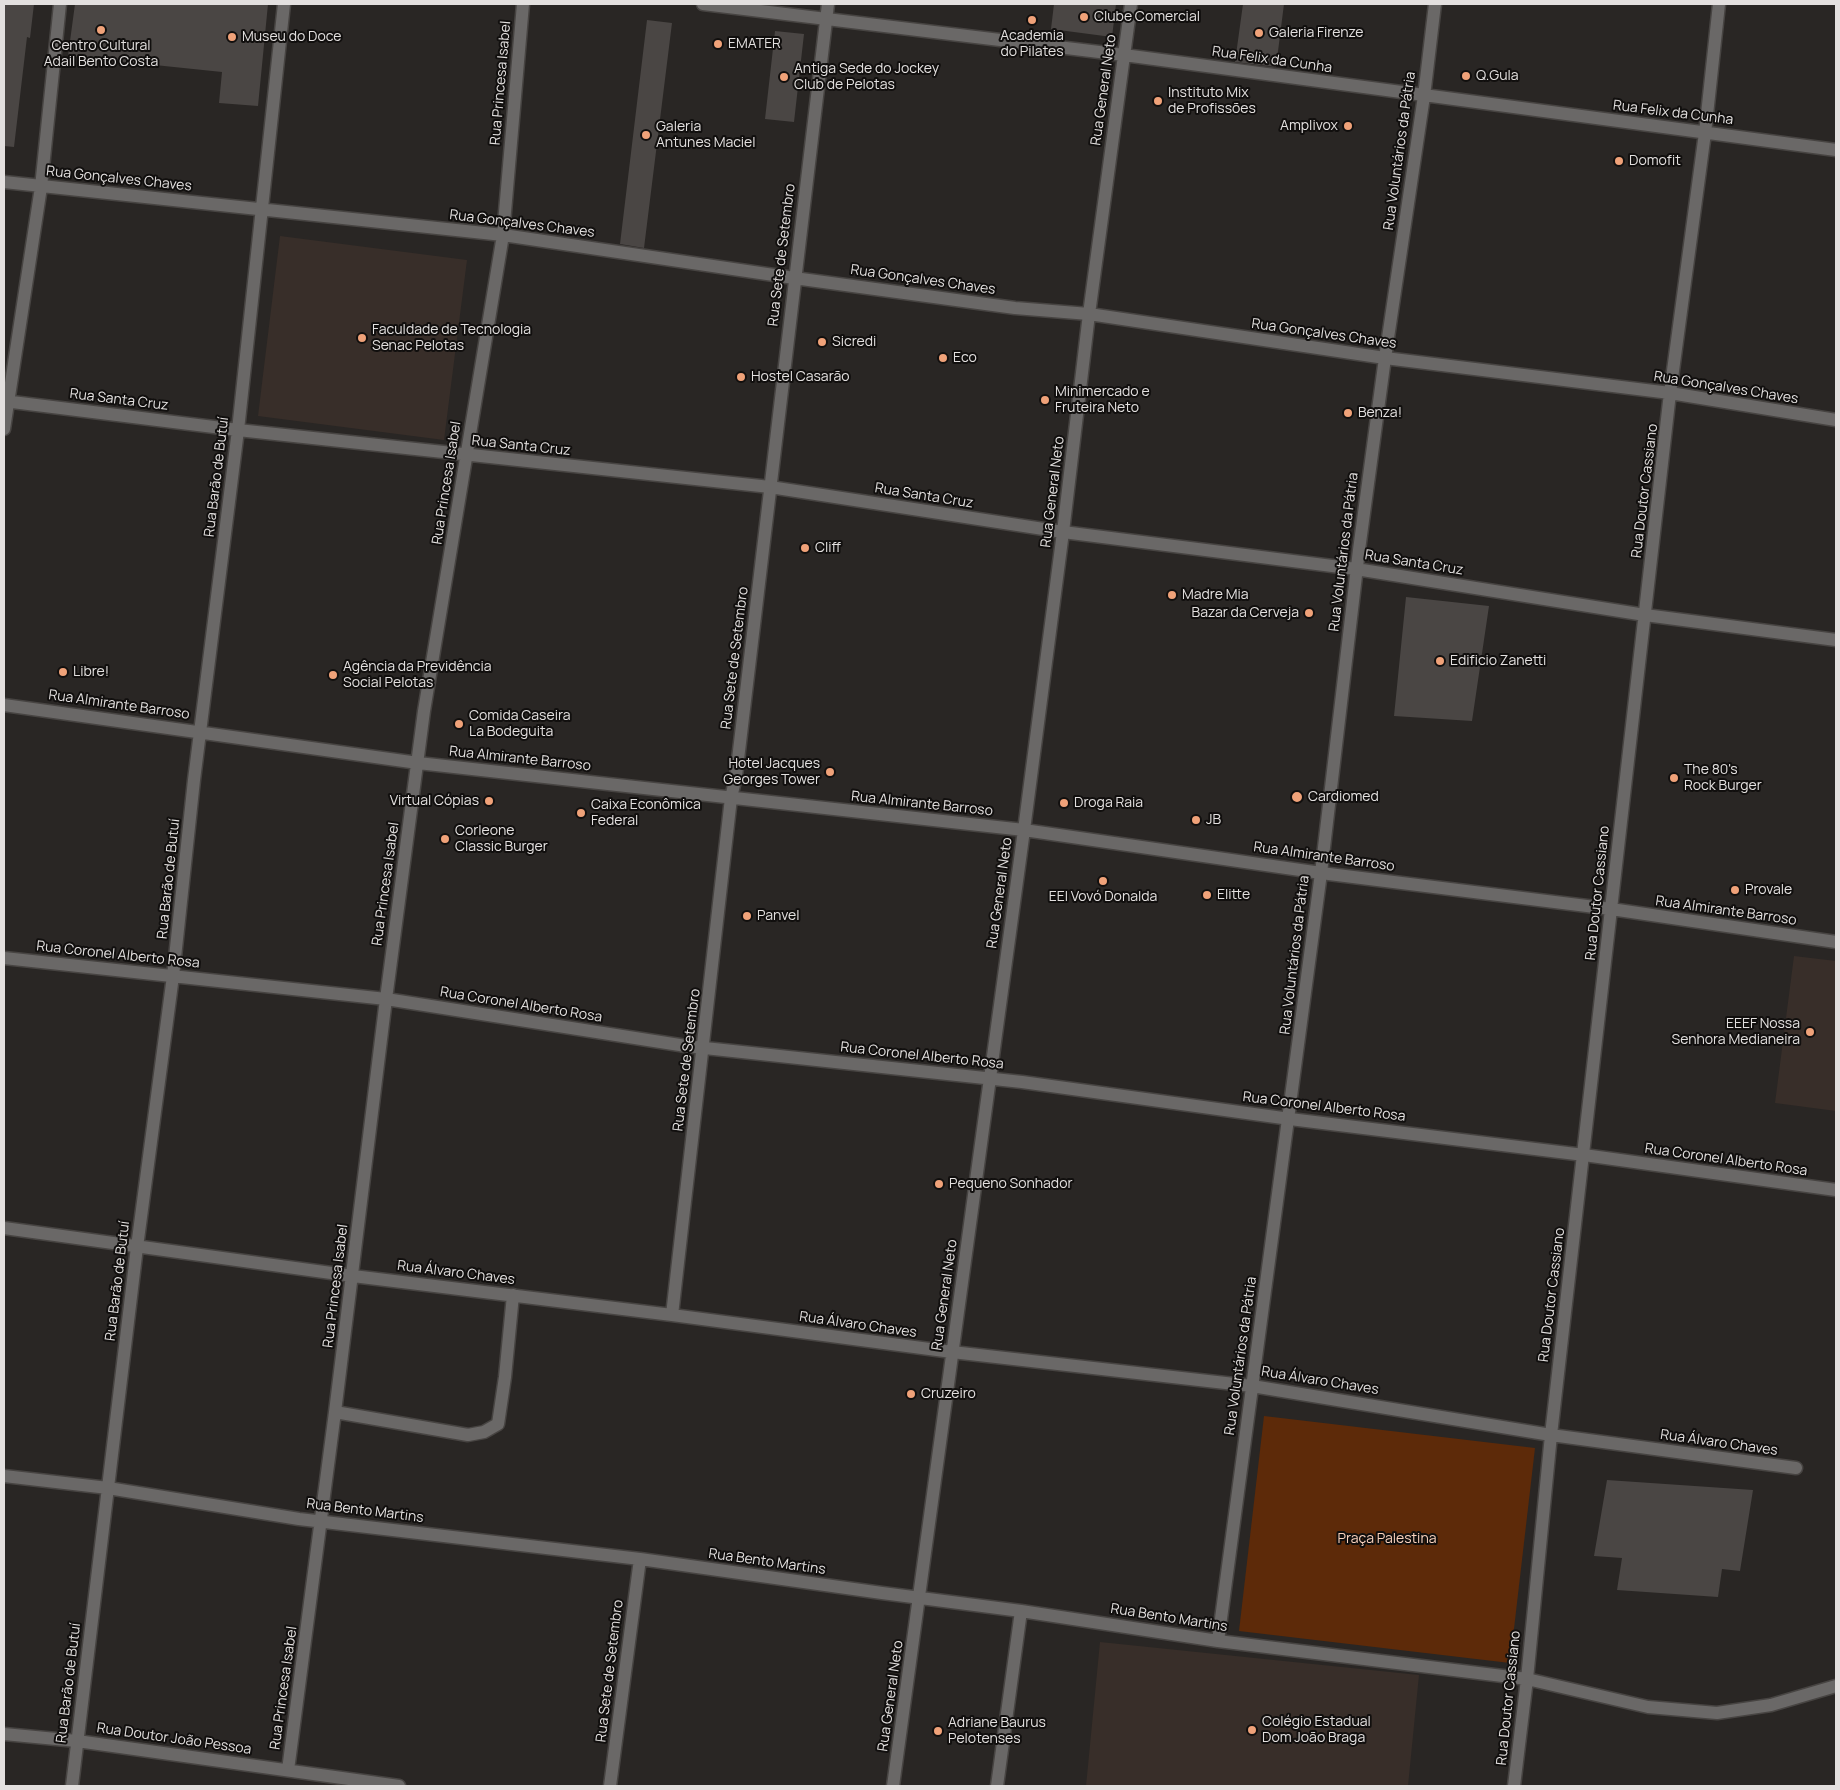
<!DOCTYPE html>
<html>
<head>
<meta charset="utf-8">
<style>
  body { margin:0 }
  #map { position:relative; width:1840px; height:1790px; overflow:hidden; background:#292624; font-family:Manrope,sans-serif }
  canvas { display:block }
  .frame { position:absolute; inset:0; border:5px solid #e3e0df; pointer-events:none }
</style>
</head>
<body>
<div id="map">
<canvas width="1840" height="1790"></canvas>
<div class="frame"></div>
</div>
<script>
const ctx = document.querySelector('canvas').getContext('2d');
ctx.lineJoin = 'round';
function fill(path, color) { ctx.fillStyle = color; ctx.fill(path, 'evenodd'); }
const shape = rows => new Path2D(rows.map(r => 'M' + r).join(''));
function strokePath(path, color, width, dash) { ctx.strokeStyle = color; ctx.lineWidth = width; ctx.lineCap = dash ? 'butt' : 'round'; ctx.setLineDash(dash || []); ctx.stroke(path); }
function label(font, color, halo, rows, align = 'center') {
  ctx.font = font + ' Manrope,sans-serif'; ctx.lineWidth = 4; ctx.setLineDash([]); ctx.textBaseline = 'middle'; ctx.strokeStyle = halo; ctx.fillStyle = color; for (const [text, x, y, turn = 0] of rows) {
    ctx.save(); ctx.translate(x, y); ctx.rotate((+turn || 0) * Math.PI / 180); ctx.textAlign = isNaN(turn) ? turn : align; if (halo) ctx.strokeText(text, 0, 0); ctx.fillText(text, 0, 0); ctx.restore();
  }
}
const built = shape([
  [280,236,467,260,444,440,258,416],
  [1794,956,1836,961,1836,1111,1775,1103],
  [1100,1642,1419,1675,1408,1786,1086,1786]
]);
const green = shape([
  [1264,1416,1535,1448,1510,1663,1239,1631]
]);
const building = shape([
  [4,4,34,4,30,38,27,37,14,147,4,146],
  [75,4,268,4,258,106,219,103,222,72,68,56],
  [1054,4,1116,4,1112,37,1051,29],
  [1243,4,1284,4,1276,67,1235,62],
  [647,20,672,23,644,248,620,244],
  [775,31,804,34,794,122,765,119],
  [1406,597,1489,606,1472,721,1394,716],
  [1607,1480,1753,1490,1740,1571,1722,1569,1718,1597,1617,1590,1622,1558,1594,1556]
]);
const minor = shape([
  [703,4,1124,55,1836,150],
  [4,182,503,235,794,278,1015,308,1089,314,1385,358,1670,393,1836,420],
  [4,401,238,430,770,487,1063,532,1356,569,1645,615,1836,640],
  [4,429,41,187,60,4],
  [4,705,418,763,1024,830,1321,873,1611,909,1836,942],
  [4,958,386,999,686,1046,1022,1082,1290,1119,1584,1155,1836,1190],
  [4,1228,353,1276,672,1315,952,1352,1252,1386,1551,1435,1796,1468],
  [672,1315,731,798,736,776,828,4],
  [335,1412,468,1435,484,1432,498,1424,505,1377,513,1295],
  [4,1476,108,1488,299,1519,640,1559,882,1593,1021,1611,1218,1641,1527,1679,1648,1707,1717,1713,1771,1705,1836,1686],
  [1218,1641,1321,873,1359,550,1385,358,1424,96,1435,4],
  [4,1734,77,1741,399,1786],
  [288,1770,335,1412,386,999,424,711,503,235,523,4],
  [72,1786,137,1247,173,976,194,780,238,430,284,4],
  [610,1786,640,1559],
  [893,1786,1024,830,1063,532,1089,314,1131,4],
  [997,1786,1021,1611],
  [1514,1786,1527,1679,1551,1435,1611,909,1670,393,1705,133,1719,4]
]);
const markers = [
  [1084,17,5,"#f0a279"],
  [1032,20,5,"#f0a279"],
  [101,30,5,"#f0a279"],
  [1259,33,5,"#f0a279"],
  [232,37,5,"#f0a279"],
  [718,44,5,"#f0a279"],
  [1466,76,5,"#f0a279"],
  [784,77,5,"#f0a279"],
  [1158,101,5,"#f0a279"],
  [1348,126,5,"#f0a279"],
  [646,135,5,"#f0a279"],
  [1619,161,5,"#f0a279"],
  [362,338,5,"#f0a279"],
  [822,342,5,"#f0a279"],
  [943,358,5,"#f0a279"],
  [741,377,5,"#f0a279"],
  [1045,400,5,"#f0a279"],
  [1348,413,5,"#f0a279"],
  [805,548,5,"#f0a279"],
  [1172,595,5,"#f0a279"],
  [1309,613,5,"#f0a279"],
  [1440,661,5,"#f0a279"],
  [63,672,5,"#f0a279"],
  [333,675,5,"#f0a279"],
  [459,724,5,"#f0a279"],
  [830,772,5,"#f0a279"],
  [1674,778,5,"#f0a279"],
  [1297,797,6,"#f0a279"],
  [489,801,5,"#f0a279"],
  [1064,803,5,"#f0a279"],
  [581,813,5,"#f0a279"],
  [1196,820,5,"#f0a279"],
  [445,839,5,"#f0a279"],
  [1103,881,5,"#f0a279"],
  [1735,890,5,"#f0a279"],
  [1207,895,5,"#f0a279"],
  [747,916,5,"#f0a279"],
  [1810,1032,5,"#f0a279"],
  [939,1184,5,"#f0a279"],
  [911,1394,5,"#f0a279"],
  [1252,1730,5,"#f0a279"],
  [938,1731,5,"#f0a279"]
];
const poiNames = [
  ["Clube Comercial",1094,17],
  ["Galeria Firenze",1269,33],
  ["Academia",1032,36,"center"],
  ["do Pilates",1032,52,"center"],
  ["Museu do Doce",242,37],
  ["EMATER",728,44],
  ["Centro Cultural",101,46,"center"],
  ["Adail Bento Costa",101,62,"center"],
  ["Antiga Sede do Jockey",794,69],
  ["Club de Pelotas",794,85],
  ["Q.Gula",1476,76],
  ["Instituto Mix",1168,93],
  ["de Profissões",1168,109],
  ["Amplivox",1338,126,"right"],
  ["Galeria",656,127],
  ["Antunes Maciel",656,143],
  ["Domofit",1629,161],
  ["Faculdade de Tecnologia",372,330],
  ["Senac Pelotas",372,346],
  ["Sicredi",832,342],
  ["Eco",953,358],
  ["Hostel Casarão",751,377],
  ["Minimercado e",1055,392],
  ["Fruteira Neto",1055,408],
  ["Benza!",1358,413],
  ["Cliff",815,548],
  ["Madre Mia",1182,595],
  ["Bazar da Cerveja",1299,613,"right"],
  ["Edificio Zanetti",1450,661],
  ["Agência da Previdência",343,667],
  ["Social Pelotas",343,683],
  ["Libre!",73,672],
  ["Comida Caseira",469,716],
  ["La Bodeguita",469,732],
  ["Hotel Jacques",820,764,"right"],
  ["Georges Tower",820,780,"right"],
  ["The 80's",1684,770],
  ["Rock Burger",1684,786],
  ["Cardiomed",1308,797],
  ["Virtual Cópias",479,801,"right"],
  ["Droga Raia",1074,803],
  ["Caixa Econômica",591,805],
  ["Federal",591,821],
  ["JB",1206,820],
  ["Corleone",455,831],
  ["Classic Burger",455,847],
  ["Provale",1745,890],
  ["Elitte",1217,895],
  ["EEI Vovó Donalda",1103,897,"center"],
  ["Panvel",757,916],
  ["EEEF Nossa",1800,1024,"right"],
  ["Senhora Medianeira",1800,1040,"right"],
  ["Pequeno Sonhador",949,1184],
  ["Cruzeiro",921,1394],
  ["Colégio Estadual",1262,1722],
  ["Dom João Braga",1262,1738],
  ["Adriane Baurus",948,1723],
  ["Pelotenses",948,1739]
];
const streetNames = [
  ["Rua Felix da Cunha",1272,60,8],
  ["Rua Princesa Isabel",501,83,-85],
  ["Rua General Neto",1104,90,-82],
  ["Rua Felix da Cunha",1673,113,7],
  ["Rua Voluntários da Pátria",1400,151,-82],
  ["Rua Gonçalves Chaves",119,179,6],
  ["Rua Gonçalves Chaves",522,224,7],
  ["Rua Sete de Setembro",782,255,-83],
  ["Rua Gonçalves Chaves",923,280,8],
  ["Rua Gonçalves Chaves",1324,334,8],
  ["Rua Gonçalves Chaves",1726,388,9],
  ["Rua Santa Cruz",119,400,7],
  ["Rua Santa Cruz",521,446,6],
  ["Rua Barão de Butuí",217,477,-83],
  ["Rua Princesa Isabel",447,483,-81],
  ["Rua Doutor Cassiano",1645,491,-83],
  ["Rua General Neto",1053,492,-83],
  ["Rua Santa Cruz",924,496,9],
  ["Rua Voluntários da Pátria",1344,552,-83],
  ["Rua Santa Cruz",1414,563,9],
  ["Rua Sete de Setembro",735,658,-83],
  ["Rua Almirante Barroso",119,705,8],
  ["Rua Almirante Barroso",520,759,6],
  ["Rua Almirante Barroso",922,804,6],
  ["Rua Almirante Barroso",1324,857,8],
  ["Rua Barão de Butuí",169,879,-84],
  ["Rua Princesa Isabel",386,884,-82],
  ["Rua General Neto",1000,893,-82],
  ["Rua Doutor Cassiano",1598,893,-84],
  ["Rua Almirante Barroso",1726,911,8],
  ["Rua Coronel Alberto Rosa",118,955,6],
  ["Rua Voluntários da Pátria",1295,955,-83],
  ["Rua Coronel Alberto Rosa",521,1005,9],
  ["Rua Coronel Alberto Rosa",922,1056,6],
  ["Rua Sete de Setembro",687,1060,-83],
  ["Rua Coronel Alberto Rosa",1324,1107,7],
  ["Rua Coronel Alberto Rosa",1726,1160,8],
  ["Rua Álvaro Chaves",456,1273,7],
  ["Rua Barão de Butuí",118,1281,-83],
  ["Rua Princesa Isabel",336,1286,-83],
  ["Rua General Neto",945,1295,-82],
  ["Rua Doutor Cassiano",1552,1295,-83],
  ["Rua Álvaro Chaves",858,1325,8],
  ["Rua Voluntários da Pátria",1241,1356,-82],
  ["Rua Álvaro Chaves",1320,1381,9],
  ["Rua Álvaro Chaves",1719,1443,8],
  ["Rua Bento Martins",365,1511,7],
  ["Rua Bento Martins",767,1562,8],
  ["Rua Bento Martins",1169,1618,9],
  ["Rua Sete de Setembro",610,1671,-83],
  ["Rua Barão de Butuí",69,1683,-83],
  ["Rua Princesa Isabel",284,1688,-82],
  ["Rua General Neto",891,1696,-82],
  ["Rua Doutor Cassiano",1509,1698,-84],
  ["Rua Doutor João Pessoa",174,1739,8]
];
const parkNames = [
  ["Praça Palestina",1387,1539]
];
fill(built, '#382e29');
fill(green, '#5d2a09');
fill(building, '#4a4644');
strokePath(minor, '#474442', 15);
strokePath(minor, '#6a6867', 12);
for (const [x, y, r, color] of markers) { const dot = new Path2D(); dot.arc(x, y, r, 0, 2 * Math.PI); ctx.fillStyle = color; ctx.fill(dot); strokePath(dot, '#110f0e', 2); }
label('14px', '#e3e0df', '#110f0e', poiNames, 'left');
label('14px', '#e3e0df', '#110f0e', streetNames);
label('14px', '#fad2bd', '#110f0e', parkNames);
</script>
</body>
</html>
